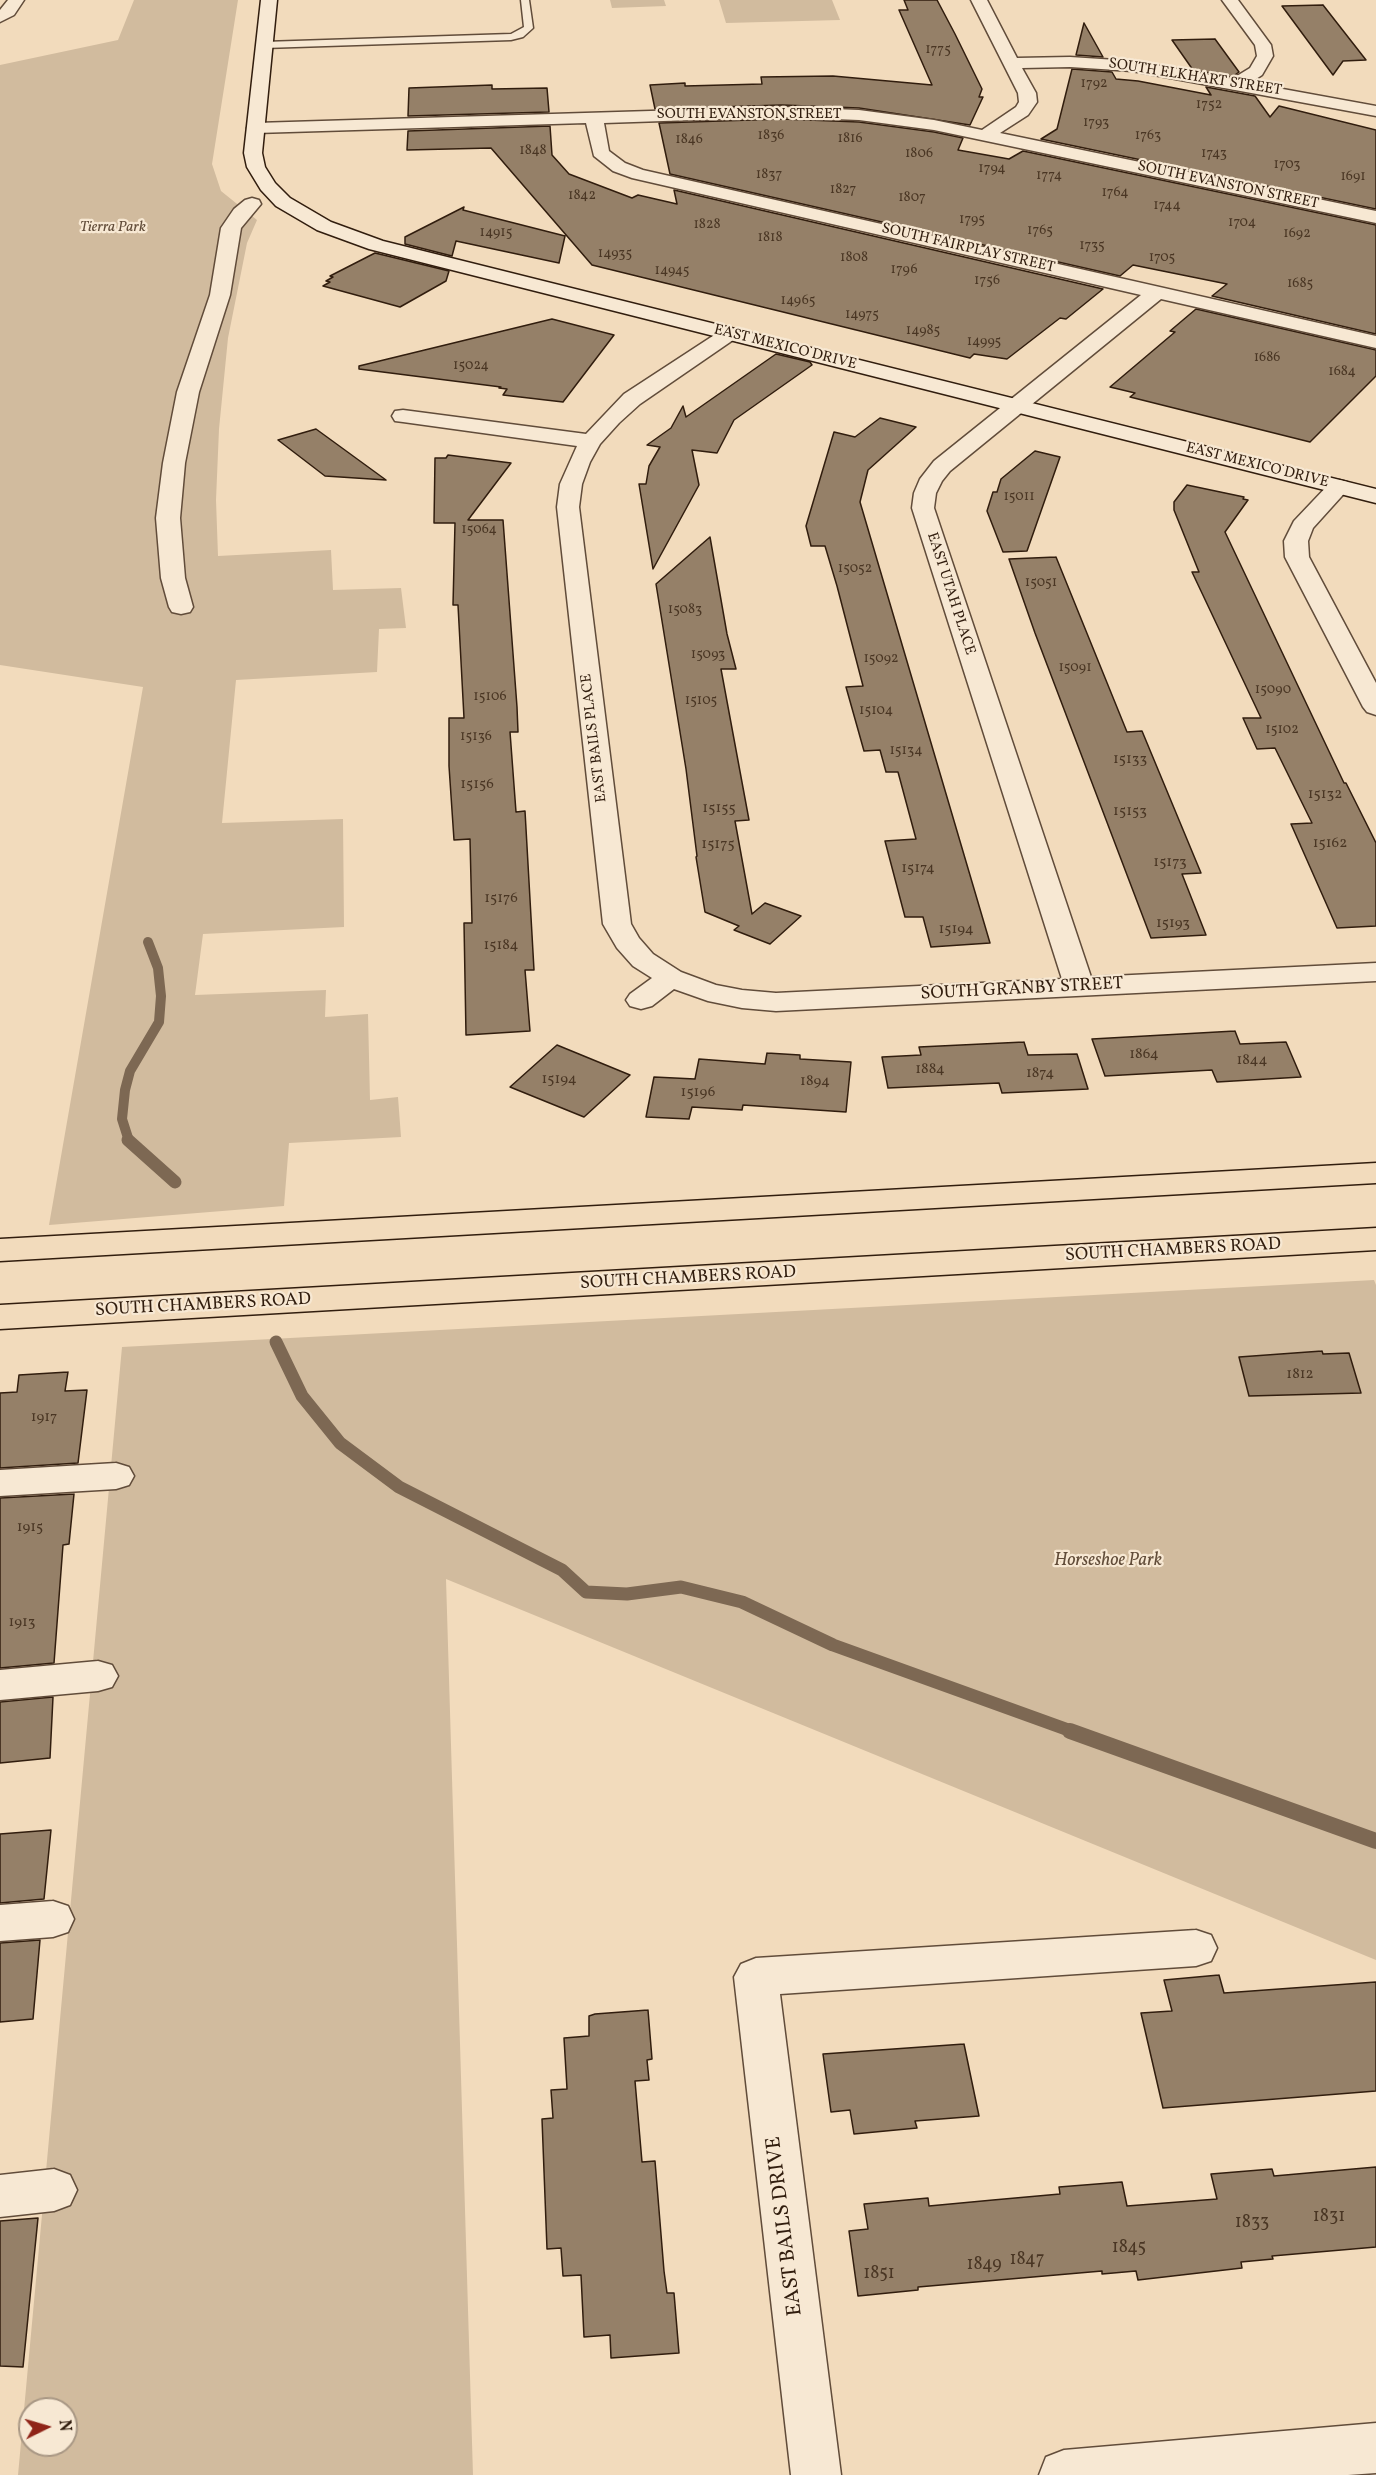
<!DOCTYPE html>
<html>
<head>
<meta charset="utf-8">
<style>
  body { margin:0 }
  #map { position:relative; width:1376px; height:2475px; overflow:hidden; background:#f2dbbc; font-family:Vollkorn,serif }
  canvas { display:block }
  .north { position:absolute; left:18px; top:2397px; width:60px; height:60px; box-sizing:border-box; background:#f7e8d3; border:2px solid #a89784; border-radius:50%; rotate:85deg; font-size:16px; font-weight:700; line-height:24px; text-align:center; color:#311d0e }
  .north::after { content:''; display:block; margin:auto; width:21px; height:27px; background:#8f2418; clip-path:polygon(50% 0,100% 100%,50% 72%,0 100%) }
</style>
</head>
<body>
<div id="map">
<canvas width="1376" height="2475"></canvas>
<div class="north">N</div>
</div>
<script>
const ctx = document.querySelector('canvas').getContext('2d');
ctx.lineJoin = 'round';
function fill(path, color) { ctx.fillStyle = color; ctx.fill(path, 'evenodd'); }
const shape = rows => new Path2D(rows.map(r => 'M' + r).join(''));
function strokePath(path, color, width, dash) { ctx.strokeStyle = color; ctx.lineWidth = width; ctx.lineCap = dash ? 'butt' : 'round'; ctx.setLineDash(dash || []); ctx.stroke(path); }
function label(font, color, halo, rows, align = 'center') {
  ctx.font = font + ' Vollkorn,serif'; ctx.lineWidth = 4.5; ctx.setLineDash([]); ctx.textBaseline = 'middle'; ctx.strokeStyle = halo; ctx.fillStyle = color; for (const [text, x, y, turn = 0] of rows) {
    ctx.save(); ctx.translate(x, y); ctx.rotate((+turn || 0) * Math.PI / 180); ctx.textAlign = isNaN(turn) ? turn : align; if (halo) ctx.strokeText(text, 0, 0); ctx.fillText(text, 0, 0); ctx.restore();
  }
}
const green = shape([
  [134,0,238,0,212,164,221,191,257,220,247,243,228,338,219,429,216,500,218,556,331,550,333,590,401,588,406,628,379,629,377,672,236,680,222,823,343,819,344,927,203,934,195,995,326,990,325,1017,368,1014,370,1100,398,1097,401,1137,289,1143,284,1206,49,1225,143,687,0,665,0,65,118,40],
  [610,0,664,0,666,6,612,8],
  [719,0,832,0,840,20,726,23],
  [1374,1280,1376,1285,1376,1960,446,1579,473,2475,18,2475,122,1347],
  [30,2409,66,2409,66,2445,30,2445]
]);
const streamFar2 = shape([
  [129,1141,122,1119,125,1090,130,1071,159,1022,161,996,158,968,148,942]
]);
const streamFar1 = shape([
  [128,1140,175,1182],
  [276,1342,302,1396,340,1443,399,1487,562,1570,586,1592,627,1594,681,1587,742,1602,833,1645,1074,1732]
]);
const stream = shape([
  [1070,1731,1376,1841]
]);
const building = shape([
  [904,0,937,0,955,34,982,89,979,97,983,97,970,125,859,108,782,105,655,109,650,85,685,83,685,86,762,84,761,77,833,76,932,85,899,10,908,10,904,0],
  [1323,5,1366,60,1343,61,1333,75,1282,6,1323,5],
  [1084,23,1103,57,1076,55,1084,23],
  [1215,39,1239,72,1232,77,1193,70,1172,40,1215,39],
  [1072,69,1112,72,1116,79,1138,81,1211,95,1206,87,1255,96,1270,117,1279,106,1376,130,1376,209,1041,139,1057,129,1072,69],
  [492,85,492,89,547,88,549,112,408,116,409,88,492,85],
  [782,119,859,122,934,132,963,138,958,150,1009,159,1023,151,1376,225,1376,334,1212,296,1227,284,1133,265,1120,276,670,174,659,123,782,119],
  [550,126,552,155,569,174,632,198,638,195,677,204,674,190,1103,289,1066,319,1060,318,1007,359,974,354,970,358,592,265,491,148,407,150,408,131,550,126],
  [464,207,463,210,565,236,559,263,456,241,452,256,405,244,405,237,464,207],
  [375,253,449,271,446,281,400,307,323,286,330,282,326,281,333,277,330,276,375,253],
  [1196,309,1376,350,1376,376,1310,442,1130,397,1135,393,1110,387,1175,332,1170,331,1196,309],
  [552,319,614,335,563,402,503,395,507,389,499,388,501,387,359,369,359,366,552,319],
  [776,354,810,362,812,365,734,420,717,453,692,450,699,485,653,569,639,484,646,484,649,466,660,447,647,445,671,428,683,406,686,417,776,354],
  [880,418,916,427,868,470,860,502,990,943,931,947,923,917,905,917,885,841,916,839,898,772,886,772,880,750,864,751,846,687,863,686,837,586,825,546,811,546,806,526,834,432,855,437,880,418],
  [316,429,386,480,325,476,278,440,316,429],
  [1035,451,1060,457,1027,551,1003,552,987,511,993,492,997,492,1001,479,1035,451],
  [448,455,511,463,468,520,503,520,517,707,518,732,510,732,516,812,525,811,534,970,525,970,530,1031,466,1035,464,923,472,923,470,839,454,840,449,766,449,718,464,718,458,605,453,605,455,523,434,523,435,458,446,458,448,455],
  [1187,485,1244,497,1243,499,1248,500,1225,532,1344,783,1346,783,1376,843,1376,926,1337,928,1291,824,1312,823,1275,748,1257,749,1243,718,1261,718,1192,572,1199,572,1174,510,1174,502,1187,485],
  [710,537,727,634,736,669,721,669,749,820,735,821,752,914,765,903,801,916,770,944,734,930,739,926,705,912,696,857,697,856,686,769,656,584,710,537],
  [1056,557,1127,732,1142,731,1201,873,1182,874,1206,935,1151,938,1035,633,1009,559,1056,557],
  [1235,1031,1240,1044,1286,1042,1301,1077,1217,1082,1212,1070,1105,1076,1092,1039,1235,1031],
  [1024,1042,1028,1055,1077,1054,1088,1089,1002,1093,999,1083,888,1088,882,1057,921,1055,919,1047,1024,1042],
  [557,1045,630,1075,584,1117,510,1087,557,1045],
  [767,1053,800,1055,800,1059,851,1062,846,1112,743,1105,742,1110,692,1107,689,1119,646,1117,654,1077,695,1079,699,1059,765,1064,767,1053],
  [1322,1351,1323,1354,1349,1353,1361,1393,1249,1396,1239,1357,1322,1351],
  [68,1372,65,1391,87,1390,78,1463,0,1468,0,1393,17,1392,19,1375,68,1372],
  [74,1494,69,1544,63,1545,54,1663,0,1668,0,1498,74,1494],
  [53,1697,50,1758,0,1763,0,1702,53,1697],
  [51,1830,44,1899,0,1903,0,1834,51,1830],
  [40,1940,33,2019,0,2022,0,1943,40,1940],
  [1219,1975,1224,1993,1376,1982,1376,2091,1163,2108,1141,2013,1172,2011,1164,1980,1219,1975],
  [648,2010,652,2059,647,2060,649,2080,635,2081,642,2162,655,2161,664,2271,667,2293,674,2293,679,2353,611,2358,610,2335,584,2337,581,2275,563,2276,561,2248,547,2249,542,2119,553,2118,551,2090,567,2089,564,2038,589,2036,589,2016,595,2014,648,2010],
  [964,2044,979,2116,915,2121,917,2128,854,2134,850,2110,831,2112,823,2054,964,2044],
  [1376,2167,1376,2247,1272,2256,1273,2259,1241,2262,1242,2268,1138,2280,1136,2271,1102,2274,1102,2271,918,2287,918,2290,858,2296,849,2231,868,2229,864,2204,928,2198,929,2206,993,2200,1060,2194,1059,2187,1122,2182,1127,2206,1217,2199,1211,2174,1272,2169,1274,2176,1376,2167],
  [38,2218,23,2367,0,2366,0,2221,38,2218]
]);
const lane = shape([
  [521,0,529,0,533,28,523,37,511,40,264,48,259,45,264,42,511,34,524,27,521,0]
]);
const street = shape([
  [8,0,24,0,14,15,0,22,0,10,8,0],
  [971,0,987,0,1017,58,1070,57,1132,61,1232,79,1250,68,1257,56,1255,45,1222,0,1238,0,1271,45,1273,56,1262,75,1250,83,1376,106,1376,116,1132,71,1070,67,1022,68,1036,93,1037,102,1028,115,1000,133,1376,211,1376,223,934,130,859,120,782,117,604,123,609,151,625,163,643,170,1376,336,1376,348,1161,299,950,471,942,481,936,493,934,508,1091,977,1376,963,1376,981,776,1011,742,1008,708,1001,674,989,652,1006,641,1009,630,1006,626,1000,630,994,652,978,633,966,617,948,603,924,557,507,560,484,577,446,403,422,395,421,392,416,395,411,403,410,586,434,624,394,722,330,729,328,736,330,739,334,736,338,640,404,619,423,600,444,590,462,582,484,579,507,631,924,639,938,653,954,681,972,716,985,742,990,776,993,1062,979,912,508,914,493,920,479,934,461,1141,295,632,178,613,171,594,156,586,123,256,133,250,132,247,128,250,124,256,123,782,107,859,110,934,120,982,130,1016,107,1019,102,1018,93,971,0],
  [252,198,259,200,261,204,241,228,230,295,199,392,185,463,180,518,185,578,193,607,190,612,181,614,172,612,169,607,161,578,156,518,163,463,177,392,210,295,221,228,234,209,245,200,252,198],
  [1339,480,1347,482,1350,487,1313,528,1308,541,1309,557,1376,683,1376,715,1367,712,1363,707,1285,557,1284,541,1294,521,1331,482,1339,480],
  [116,1463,129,1467,134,1476,129,1485,116,1489,0,1496,0,1470,116,1463],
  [98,1661,112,1665,118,1676,112,1687,98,1691,0,1700,0,1670,98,1661],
  [53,1901,68,1906,74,1919,68,1932,53,1937,0,1941,0,1905,53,1901],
  [1196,1930,1211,1935,1217,1948,1211,1961,1196,1966,780,1994,841,2475,791,2475,734,1977,741,1964,756,1958,1196,1930],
  [54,2169,70,2175,77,2190,70,2205,54,2211,0,2217,0,2175,54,2169],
  [1376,2423,1376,2473,1348,2475,1039,2475,1046,2457,1064,2450,1376,2423]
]);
const secondary = shape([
  [261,0,277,0,262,153,265,167,275,183,290,198,331,222,383,241,1376,489,1376,503,369,249,317,230,276,206,261,190,247,167,244,153,261,0]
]);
const primary = shape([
  [1376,1163,1376,1183,0,1261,0,1239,1376,1163],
  [1376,1228,1376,1250,0,1329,0,1305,1376,1228]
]);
const farNumbernames = [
  ["1775",938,50],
  ["1792",1094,84],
  ["1752",1209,105],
  ["1793",1096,123],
  ["1836",771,136],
  ["1763",1148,136],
  ["1816",850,139],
  ["1846",689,140],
  ["1848",533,151],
  ["1806",919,154],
  ["1743",1214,154],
  ["1703",1287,165],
  ["1794",992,169],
  ["1837",769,175],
  ["1774",1049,176],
  ["1691",1353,177],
  ["1827",843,190],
  ["1764",1115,193],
  ["1842",582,196],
  ["1807",912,198],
  ["1744",1167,206],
  ["1795",972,220],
  ["1704",1242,223],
  ["1828",707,225],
  ["1765",1040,231],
  ["14915",496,233],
  ["1692",1297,234],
  ["1818",770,238],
  ["1735",1092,246],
  ["14935",615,254],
  ["1808",854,258],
  ["1705",1162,258],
  ["1796",904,270],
  ["14945",672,271],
  ["1756",987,281],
  ["1685",1300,284],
  ["14965",798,301],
  ["14975",862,315],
  ["14985",923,331],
  ["14995",984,342],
  ["1686",1267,358],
  ["15024",471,366],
  ["1684",1342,372],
  ["15011",1019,497],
  ["15064",479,530],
  ["15052",855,569],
  ["15051",1041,583],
  ["15083",685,610],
  ["15093",708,655],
  ["15092",881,659],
  ["15091",1075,668],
  ["15090",1273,690],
  ["15106",490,697],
  ["15105",701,701],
  ["15104",876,711],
  ["15102",1282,730],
  ["15136",476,737],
  ["15134",906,751]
];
const farStreetnames = [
  ["SOUTH ELKHART STREET",1195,78,9],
  ["SOUTH EVANSTON STREET",749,115],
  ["SOUTH EVANSTON STREET",1228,186,12],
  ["SOUTH FAIRPLAY STREET",968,249,13],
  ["EAST MEXICO DRIVE",785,348,14],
  ["EAST MEXICO DRIVE",1257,466,14],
  ["EAST UTAH PLACE",950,594,72],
  ["EAST BAILS PLACE",595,738,-97]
];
const farParknames = [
  ["Tierra Park",113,228]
];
const numberNames = [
  ["15133",1130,760],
  ["15156",477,785],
  ["15132",1325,795],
  ["15155",719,809],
  ["15153",1130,812],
  ["15162",1330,844],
  ["15175",718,845],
  ["15173",1170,863],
  ["15174",918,869],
  ["15176",501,899],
  ["15193",1173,924],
  ["15194",956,930],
  ["15184",501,946],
  ["1864",1144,1055],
  ["1844",1252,1061],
  ["1884",930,1070],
  ["1874",1040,1074],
  ["15194",559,1080],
  ["1894",815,1082],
  ["15196",698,1093],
  ["1812",1300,1375],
  ["1917",44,1418],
  ["1915",30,1528],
  ["1913",22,1623]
];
const streetNames = [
  ["SOUTH GRANBY STREET",1022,990,-3],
  ["SOUTH CHAMBERS ROAD",1173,1251,-3],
  ["SOUTH CHAMBERS ROAD",688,1279,-3],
  ["SOUTH CHAMBERS ROAD",203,1306,-3]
];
const parkNames = [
  ["Horseshoe Park",1108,1562]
];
const nearNumbernames = [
  ["1831",1329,2218],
  ["1833",1252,2224],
  ["1845",1129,2249],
  ["1847",1027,2261],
  ["1849",984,2266],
  ["1851",879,2275]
];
const nearStreetnames = [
  ["EAST BAILS DRIVE",786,2226,-97]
];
fill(green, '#d1bb9e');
strokePath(streamFar2, '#7d6853', 10);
strokePath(streamFar1, '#7d6853', 13);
strokePath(stream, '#7d6853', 16);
fill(building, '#958068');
strokePath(building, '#311d0e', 1.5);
strokePath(lane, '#614c3a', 3);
strokePath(street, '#614c3a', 3);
strokePath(secondary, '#311d0e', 3);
strokePath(primary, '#311d0e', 3);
fill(lane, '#f7e8d3');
fill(street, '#f7e8d3');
fill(secondary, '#f7e8d3');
fill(primary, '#f2dbbc');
label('14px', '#4a3624', null, farNumbernames);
label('15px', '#311d0e', '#f7e8d3', farStreetnames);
label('italic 15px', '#614c39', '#f7e8d3', farParknames);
label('15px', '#4a3624', null, numberNames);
label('18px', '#311d0e', '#f7e8d3', streetNames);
label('italic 18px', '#614c39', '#f7e8d3', parkNames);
label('18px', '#4a3624', null, nearNumbernames);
label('21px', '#311d0e', '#f7e8d3', nearStreetnames);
</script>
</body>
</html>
